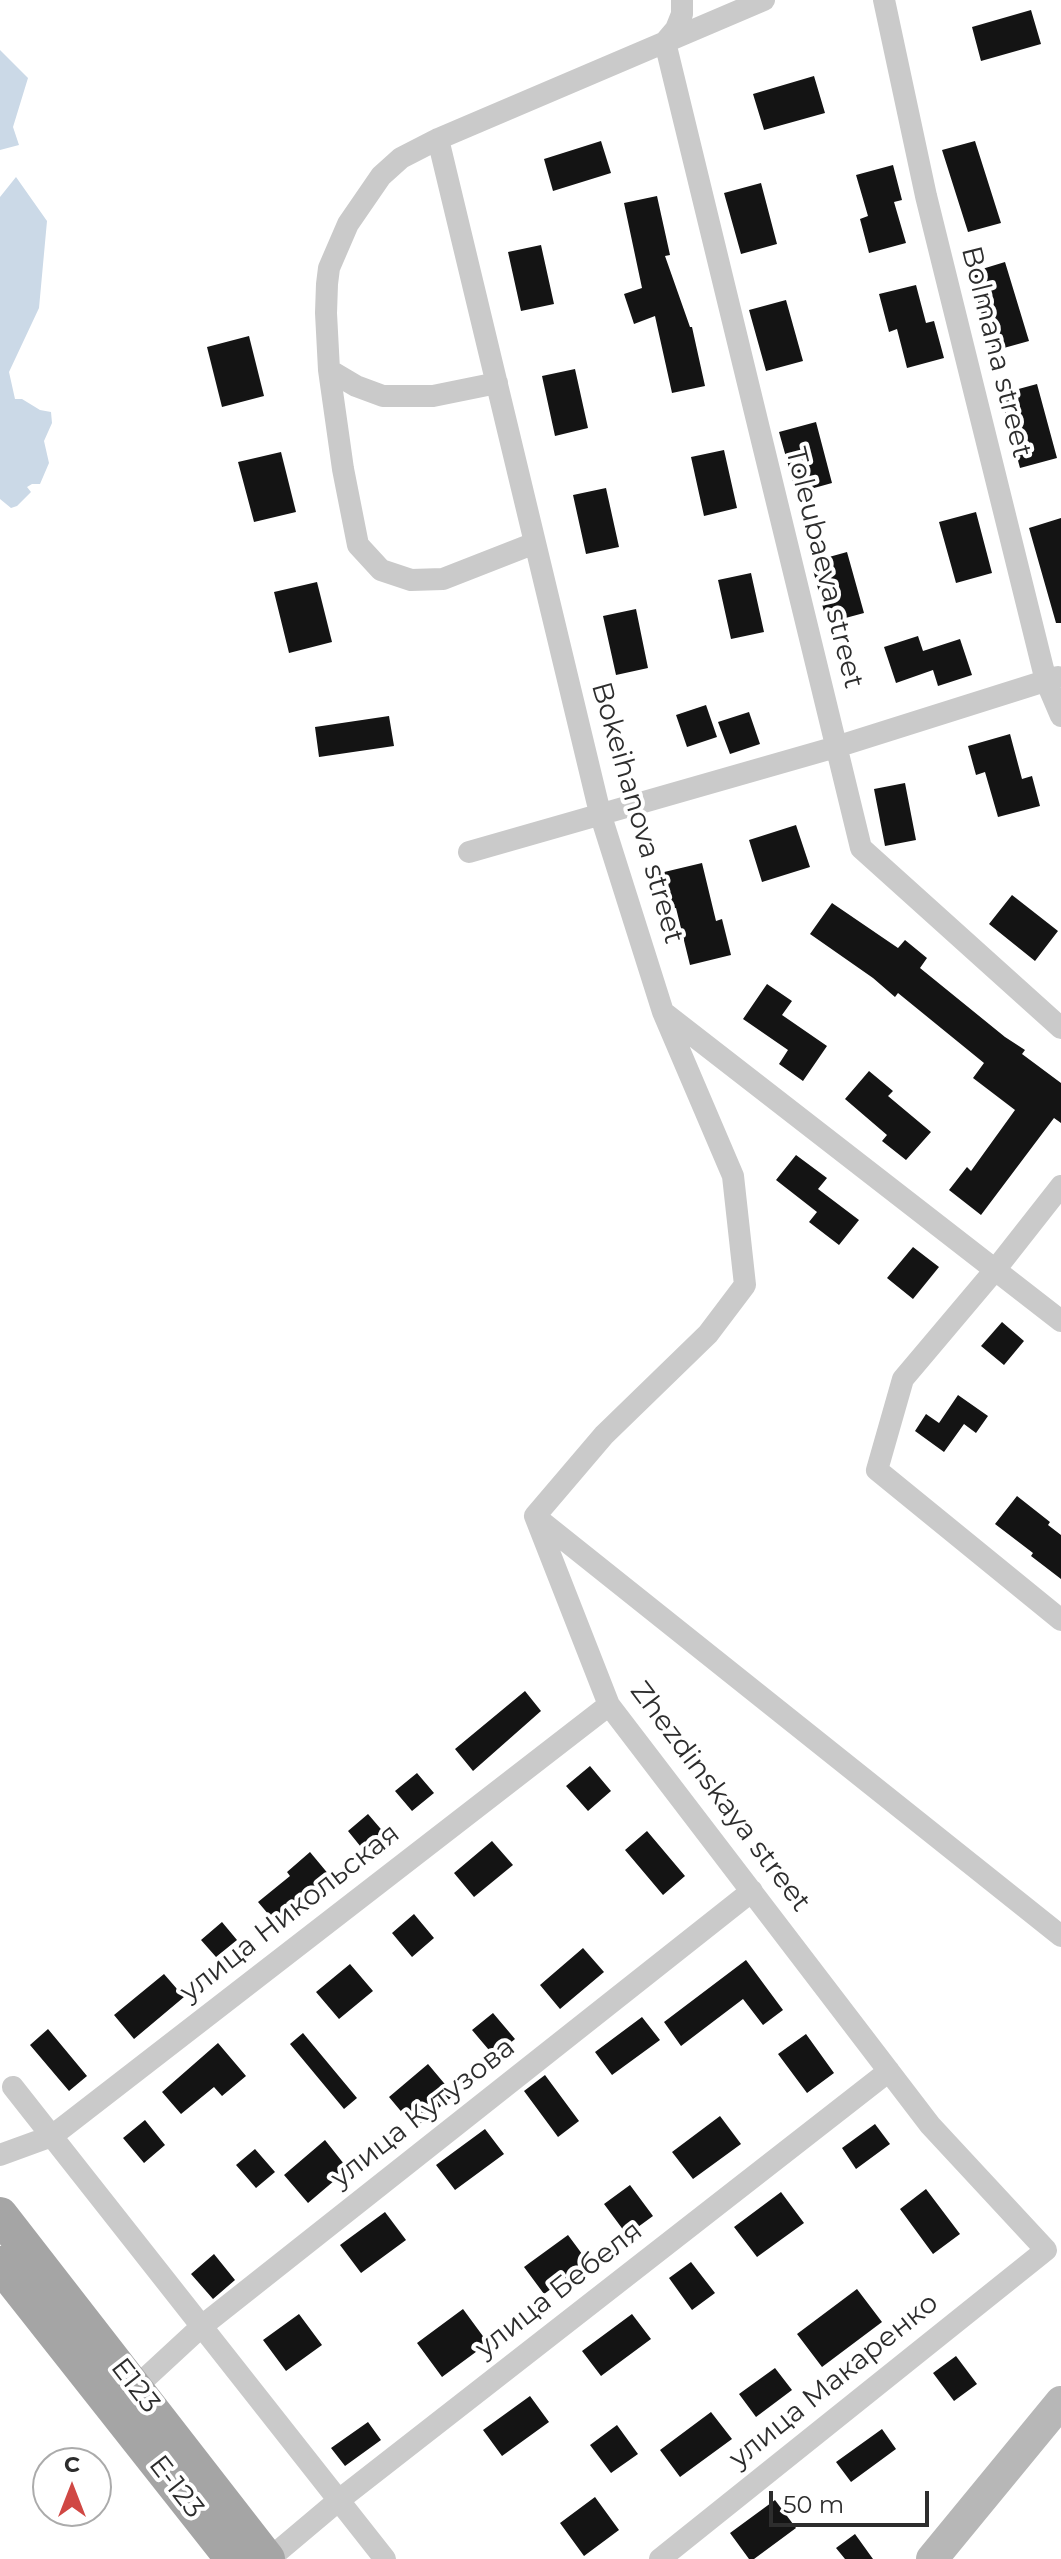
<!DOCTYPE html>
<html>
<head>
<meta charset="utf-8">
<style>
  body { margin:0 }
  #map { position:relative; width:1061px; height:2559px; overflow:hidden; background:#fff; font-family:Montserrat,sans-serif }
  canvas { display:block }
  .north { position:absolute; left:32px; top:2447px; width:80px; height:80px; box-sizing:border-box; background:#fff; border:2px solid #ababab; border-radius:50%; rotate:0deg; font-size:22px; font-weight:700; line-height:32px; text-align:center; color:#2d2d2d }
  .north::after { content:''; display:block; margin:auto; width:28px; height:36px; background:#d04844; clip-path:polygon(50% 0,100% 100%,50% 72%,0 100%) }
  .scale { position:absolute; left:769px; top:2491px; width:160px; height:36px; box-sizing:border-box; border:4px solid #2d2d2d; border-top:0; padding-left:10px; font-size:24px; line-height:28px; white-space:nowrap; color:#2d2d2d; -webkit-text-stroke:6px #fff; paint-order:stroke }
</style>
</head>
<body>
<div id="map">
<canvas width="1061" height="2559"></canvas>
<div class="north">С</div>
<div class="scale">50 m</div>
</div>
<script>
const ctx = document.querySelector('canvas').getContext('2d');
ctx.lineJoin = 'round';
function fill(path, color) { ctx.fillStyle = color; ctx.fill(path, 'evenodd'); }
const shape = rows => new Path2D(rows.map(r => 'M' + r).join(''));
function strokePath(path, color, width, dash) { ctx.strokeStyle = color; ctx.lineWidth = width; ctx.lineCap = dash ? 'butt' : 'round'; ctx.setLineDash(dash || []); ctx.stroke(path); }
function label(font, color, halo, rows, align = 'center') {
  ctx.font = font + ' Montserrat,sans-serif'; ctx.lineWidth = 8; ctx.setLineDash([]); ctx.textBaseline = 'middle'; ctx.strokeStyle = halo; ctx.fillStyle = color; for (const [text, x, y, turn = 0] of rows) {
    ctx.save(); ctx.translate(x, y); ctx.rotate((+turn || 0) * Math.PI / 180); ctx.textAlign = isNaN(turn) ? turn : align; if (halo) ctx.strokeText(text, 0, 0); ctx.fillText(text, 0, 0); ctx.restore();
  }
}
const water = shape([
  [0,50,28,78,13,127,19,145,0,150],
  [16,177,47,221,39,308,9,372,15,399,22,399,40,410,51,412,52,423,44,441,49,463,40,484,32,484,27,487,31,492,17,506,11,508,0,499,0,197]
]);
const building = shape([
  [1031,10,1041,44,981,61,972,27],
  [814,76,825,113,764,130,753,94],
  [601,141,611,173,553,191,544,159],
  [975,141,1001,223,968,232,942,150],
  [893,165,902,200,894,202,906,243,869,253,860,219,868,216,856,175],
  [761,183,777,244,741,254,724,193],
  [657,196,670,255,665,256,690,327,692,327,705,386,672,393,655,316,634,324,624,294,642,288,624,203],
  [541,245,554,304,521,311,508,252],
  [1005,262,1029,341,993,351,969,273],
  [916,285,926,323,934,321,944,358,907,368,897,329,889,332,879,294],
  [786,300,803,361,766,371,749,310],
  [249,336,264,396,222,407,207,347],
  [575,369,588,428,555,436,542,376],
  [1037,384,1057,458,1020,468,1000,394],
  [816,422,832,483,796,493,779,432],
  [724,450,737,508,704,516,691,457],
  [281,452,296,512,254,522,238,462],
  [606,488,619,547,586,554,573,495],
  [976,512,992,573,956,583,939,522],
  [1061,518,1061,623,1056,623,1029,528],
  [847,552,864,613,827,623,811,562],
  [751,573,764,632,731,639,718,580],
  [317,582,332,642,289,653,274,592],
  [636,609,648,668,616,675,603,616],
  [918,636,923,651,960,639,972,675,938,686,933,670,896,683,884,647],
  [706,705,717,737,687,747,676,715],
  [749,712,760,744,730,754,718,722],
  [389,716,394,746,319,757,315,727],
  [1010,734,1022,779,1032,776,1040,806,998,817,985,772,976,775,968,746],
  [905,783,916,840,885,846,874,789],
  [796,825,810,867,762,882,749,840],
  [702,863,716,921,722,919,731,955,690,965,676,908,669,909,660,873],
  [1012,895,1058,931,1035,961,989,924],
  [832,903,898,948,905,940,927,958,920,968,1005,1037,1025,1050,1022,1054,1061,1083,1061,1123,1054,1118,981,1215,949,1190,967,1167,971,1171,1015,1110,973,1078,984,1063,898,993,895,997,873,978,810,934],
  [767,984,792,1001,782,1015,827,1046,803,1081,779,1064,788,1050,743,1019],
  [869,1071,893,1091,888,1096,931,1132,906,1160,882,1141,887,1135,845,1099],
  [796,1155,827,1178,818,1189,859,1220,839,1245,809,1222,817,1212,776,1180],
  [913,1247,939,1267,913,1299,887,1278],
  [1002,1322,1024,1341,1004,1365,981,1346],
  [958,1395,988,1416,976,1433,964,1424,944,1452,915,1431,926,1414,939,1423],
  [1017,1496,1050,1522,1048,1525,1061,1535,1061,1579,1031,1556,1033,1553,995,1524],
  [525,1691,541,1711,473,1771,455,1749],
  [590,1766,611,1791,588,1811,566,1786],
  [417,1773,434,1793,412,1811,395,1791],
  [368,1814,386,1835,365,1852,348,1831],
  [647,1831,685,1876,663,1895,625,1850],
  [492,1841,513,1865,474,1897,454,1873],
  [310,1852,330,1876,275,1922,258,1902,290,1876,287,1872],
  [414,1914,434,1938,412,1957,392,1933],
  [222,1922,237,1940,216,1957,201,1940],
  [583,1948,604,1972,560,2009,540,1985],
  [746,1960,783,2010,763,2025,743,1999,681,2046,664,2022],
  [350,1964,373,1991,339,2019,316,1992],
  [164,1974,184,1997,134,2039,114,2015],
  [493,2013,515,2039,494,2056,472,2030],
  [642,2017,660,2040,612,2075,595,2052],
  [48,2029,87,2076,69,2091,30,2045],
  [303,2033,357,2098,344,2109,290,2044],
  [806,2034,834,2073,807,2093,778,2054],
  [218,2043,246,2076,222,2096,214,2087,181,2114,162,2092],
  [428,2064,454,2095,415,2128,389,2097],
  [545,2075,579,2121,558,2137,524,2091],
  [720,2116,741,2144,693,2179,672,2152],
  [145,2120,165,2145,144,2163,123,2138],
  [875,2124,890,2144,856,2169,842,2148],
  [485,2129,504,2154,455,2190,436,2165],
  [325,2140,348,2169,308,2203,284,2175],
  [255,2149,275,2172,256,2188,236,2165],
  [630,2185,653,2216,627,2235,604,2204],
  [926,2189,960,2234,933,2254,900,2209],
  [781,2192,804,2223,757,2257,734,2227],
  [385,2212,406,2240,361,2273,340,2245],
  [568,2235,588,2262,544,2294,524,2267],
  [214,2254,235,2280,213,2299,191,2274],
  [691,2262,715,2293,692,2310,669,2278],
  [857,2289,882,2322,822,2367,797,2334],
  [463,2309,488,2343,442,2377,417,2343],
  [299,2314,322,2345,286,2371,263,2340],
  [632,2314,651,2339,601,2376,582,2351],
  [956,2356,977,2384,954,2401,933,2373],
  [775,2368,792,2390,756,2417,739,2394],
  [530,2396,549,2422,502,2456,483,2430],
  [711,2412,732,2439,680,2477,660,2450],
  [368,2422,381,2440,345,2466,331,2448],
  [617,2425,638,2454,611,2473,590,2445],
  [882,2429,896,2449,851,2482,836,2462],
  [595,2497,619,2530,584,2556,560,2523],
  [775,2500,796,2528,754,2559,749,2559,730,2533],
  [855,2534,873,2559,845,2559,836,2548]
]);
const street = shape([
  [682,0,682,14,676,29,665,42,861,848,1061,1028],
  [884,0,926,196,1046,681,1061,716],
  [438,139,600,813,663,1012,1061,1321],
  [329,370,343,469,358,545,381,570,411,580,443,579,535,543],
  [497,383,433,396,383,396,356,386,329,370,326,313,327,284,329,268,348,224,381,176,401,158,438,139,764,0],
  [469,852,836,747,1058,677],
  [1061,1186,995,1270,903,1379,877,1470,1061,1620],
  [537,1518,1061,1936],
  [13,2087,385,2559],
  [0,2155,52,2136,609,1705],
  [136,2387,202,2326,752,1891],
  [269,2559,339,2500,889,2071],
  [660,2559,1046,2250,930,2125,609,1705,535,1516,604,1435,708,1334,745,1285,733,1176,663,1012]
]);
const secondary = shape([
  [932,2559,1061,2402]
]);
const primary = shape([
  [0,2215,267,2559],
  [0,2264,233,2559]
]);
const streetNames = [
  ["Bolmana street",996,352,76],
  ["Toleubaeva street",824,568,76],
  ["Bokeihanova street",637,813,74],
  ["Zhezdinskaya street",720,1797,53],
  ["улица Никольская",290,1913,-38],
  ["улица Кутузова",423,2113,-38],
  ["улица Бебеля",559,2290,-38],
  ["улица Макаренко",834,2381,-39],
  ["Е123",135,2386,52],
  ["Е-123",176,2487,52]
];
fill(water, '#cbd9e7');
fill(building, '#141414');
strokePath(street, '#cacaca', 22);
strokePath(secondary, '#b7b7b7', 32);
strokePath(primary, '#a5a5a5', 36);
label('28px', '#2d2d2d', '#fff', streetNames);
</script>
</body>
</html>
